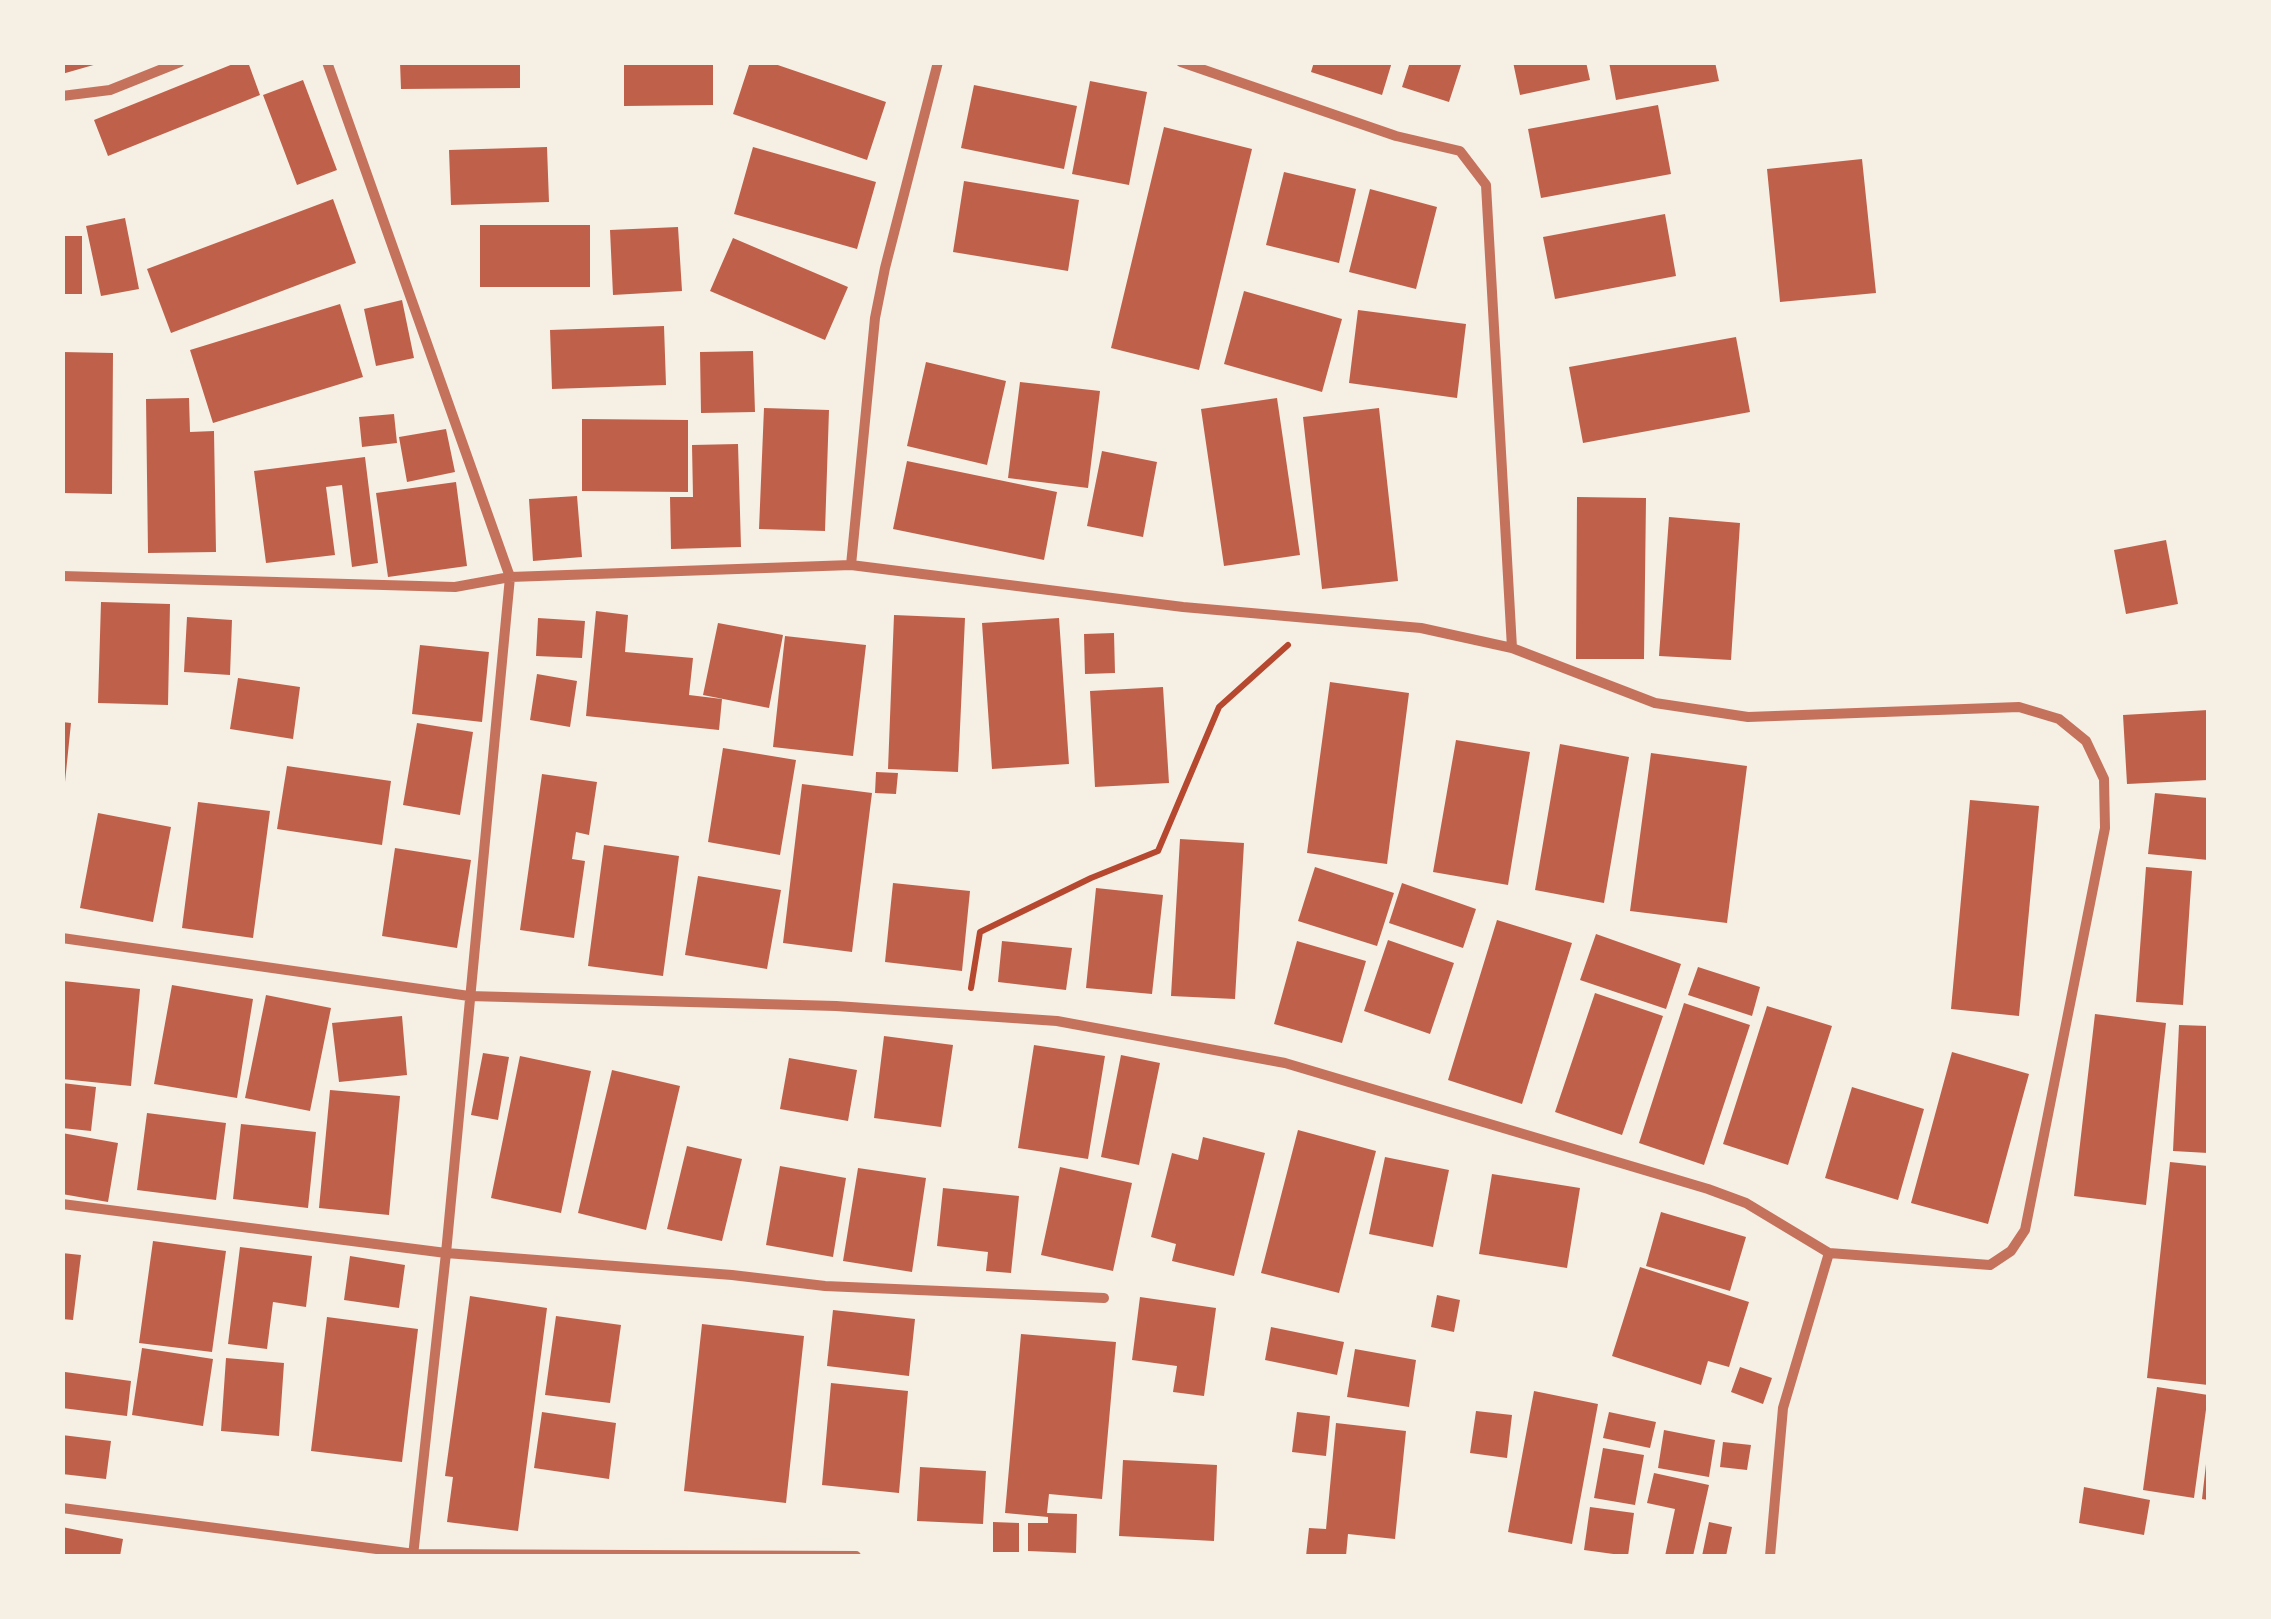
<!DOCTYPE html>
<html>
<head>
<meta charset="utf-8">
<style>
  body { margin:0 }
  #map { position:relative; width:2271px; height:1619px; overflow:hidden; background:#f6efe4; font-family:"Sofia Sans Condensed",sans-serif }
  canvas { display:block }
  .frame { position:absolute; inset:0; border:65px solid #f6efe4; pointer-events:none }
</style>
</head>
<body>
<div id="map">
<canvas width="2271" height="1619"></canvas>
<div class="frame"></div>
</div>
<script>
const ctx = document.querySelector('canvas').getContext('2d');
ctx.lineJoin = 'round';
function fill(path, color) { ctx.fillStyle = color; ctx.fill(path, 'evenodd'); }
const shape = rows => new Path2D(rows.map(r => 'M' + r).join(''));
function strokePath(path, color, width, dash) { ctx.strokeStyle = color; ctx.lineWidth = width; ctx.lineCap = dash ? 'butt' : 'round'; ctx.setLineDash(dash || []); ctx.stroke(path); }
const building = shape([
  [62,62,97,62,97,64,62,74],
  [238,62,248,62,260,95,108,156,94,120],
  [400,62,520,62,520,88,401,89],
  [624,62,713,62,713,105,624,106],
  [750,62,769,62,886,102,867,160,733,114],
  [1314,62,1392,62,1382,95,1311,72],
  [1410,62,1462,62,1449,102,1402,87],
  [1513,62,1586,62,1590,80,1520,95],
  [1609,62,1715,62,1719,81,1616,100],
  [303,80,337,170,297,185,263,95],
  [1090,81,1147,92,1129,185,1072,174],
  [974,85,1077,106,1064,169,961,148],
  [1658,105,1671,174,1541,198,1528,129],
  [1164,127,1252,149,1199,370,1111,348],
  [547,147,549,202,451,205,449,150],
  [753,147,876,182,857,249,734,214],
  [1862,159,1876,293,1780,302,1767,169],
  [1284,172,1356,189,1339,263,1266,245],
  [964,181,1079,200,1068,271,953,252],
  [1370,189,1437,207,1416,289,1349,272],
  [333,199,356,263,171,333,147,269],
  [1665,214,1676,276,1555,299,1543,237],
  [125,218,139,289,101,296,86,226],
  [480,225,590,225,590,287,480,287],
  [678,227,682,291,613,295,610,230],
  [62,236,82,236,82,294,62,294],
  [733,238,848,287,825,340,710,291],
  [1244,291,1342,319,1322,392,1224,364],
  [402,300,414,358,376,366,364,309],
  [340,304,363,377,213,423,190,350],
  [1358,310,1466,324,1457,398,1349,383],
  [664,326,666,385,552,389,550,330],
  [1736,337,1750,412,1583,443,1569,367],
  [753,351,755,412,701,413,700,352],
  [62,352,113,353,112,494,62,493],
  [926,362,1006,381,987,465,907,446],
  [1020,382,1100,391,1088,488,1008,478],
  [189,398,190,432,214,431,216,552,148,553,146,399],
  [1277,398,1300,555,1224,566,1201,409],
  [764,408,829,410,825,531,759,529],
  [1379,408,1398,581,1322,589,1303,417],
  [394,414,397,443,362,447,359,417],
  [582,419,688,420,688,492,582,491],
  [446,429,455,472,407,482,399,437],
  [738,444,741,547,671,549,670,497,693,497,692,445],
  [1102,451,1157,462,1143,537,1087,526],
  [365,457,378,563,352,567,342,485,326,487,335,555,266,563,254,471],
  [907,461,1057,492,1044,560,893,529],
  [456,482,467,566,388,577,376,493],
  [577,496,582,557,533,561,529,499],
  [1577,497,1646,498,1644,659,1576,659],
  [1669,517,1740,523,1731,660,1659,656],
  [2166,540,2178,604,2126,614,2114,550],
  [101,602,170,604,168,705,98,703],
  [596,611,628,615,625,652,693,658,689,695,722,699,719,730,586,716],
  [894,615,965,618,958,772,888,769],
  [187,617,232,620,230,675,184,672],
  [538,618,585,621,582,658,536,656],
  [1059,618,1069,764,992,769,982,623],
  [718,623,783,635,769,708,703,695],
  [1114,633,1115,673,1085,674,1084,634],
  [785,636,866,645,853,756,773,747],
  [420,645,489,652,482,722,412,714],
  [537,674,577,681,570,727,530,720],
  [238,678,300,687,293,739,230,729],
  [1330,682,1409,693,1387,864,1307,853],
  [1163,687,1169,783,1095,787,1090,691],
  [2208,710,2208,780,2127,784,2123,715],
  [62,722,71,723,65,782,62,782],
  [417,723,473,732,460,815,403,805],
  [1456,740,1530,752,1508,885,1433,872],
  [1560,744,1629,757,1604,903,1535,890],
  [723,748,796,760,780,855,708,842],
  [1651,753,1747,766,1727,923,1630,911],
  [287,766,391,781,382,845,277,829],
  [876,772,898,773,896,794,875,793],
  [542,774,597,782,589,835,576,832,572,859,585,861,574,938,520,930],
  [802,784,872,793,852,952,783,943],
  [2155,793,2208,798,2208,860,2148,854],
  [1970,800,2039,806,2019,1016,1951,1009],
  [198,802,270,811,253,938,182,928],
  [98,813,171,827,153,922,80,908],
  [1180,839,1244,843,1235,999,1171,996],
  [604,845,679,856,663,976,588,966],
  [395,848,471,860,457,948,382,936],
  [1315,867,1394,893,1377,946,1298,921],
  [2146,867,2192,871,2183,1005,2136,1002],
  [698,876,781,890,767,969,685,955],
  [893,883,970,891,962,971,885,962],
  [1402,883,1476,909,1463,948,1389,923],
  [1096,888,1163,895,1152,994,1086,988],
  [1497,920,1572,943,1522,1104,1448,1080],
  [1596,934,1681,964,1666,1009,1580,980],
  [1388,940,1454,963,1430,1034,1364,1011],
  [1002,941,1072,948,1066,990,998,982],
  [1297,941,1366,961,1342,1043,1274,1024],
  [1698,967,1760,987,1752,1016,1688,995],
  [63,981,140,989,131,1086,62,1079],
  [172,985,253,999,237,1098,154,1084],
  [1595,993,1663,1016,1622,1135,1555,1112],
  [266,995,331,1008,310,1111,245,1098],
  [1684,1003,1750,1025,1704,1165,1639,1143],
  [1767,1006,1832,1026,1788,1165,1723,1144],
  [2095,1014,2166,1023,2146,1205,2074,1196],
  [402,1016,407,1075,339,1082,332,1023],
  [2179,1025,2208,1026,2208,1153,2173,1151],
  [884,1036,953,1045,941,1127,874,1118],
  [1034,1045,1105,1056,1088,1159,1018,1148],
  [1952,1052,2029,1074,1988,1224,1911,1203],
  [483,1053,509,1057,498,1120,471,1115],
  [1121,1055,1160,1063,1139,1165,1101,1157],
  [520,1056,591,1071,561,1213,491,1198],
  [789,1058,857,1070,848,1121,780,1109],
  [612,1070,680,1086,646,1230,578,1213],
  [62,1083,96,1087,91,1131,62,1128],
  [1852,1087,1924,1109,1898,1200,1825,1178],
  [330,1090,400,1096,389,1215,319,1208],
  [147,1113,226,1123,216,1200,137,1190],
  [241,1124,316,1132,308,1208,233,1199],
  [1298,1130,1376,1151,1339,1293,1261,1273],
  [62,1133,118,1143,108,1202,62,1194],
  [1203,1137,1265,1153,1234,1276,1172,1261,1176,1244,1151,1237,1172,1153,1198,1160],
  [687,1146,742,1159,722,1241,667,1229],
  [1385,1157,1449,1170,1433,1247,1369,1234],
  [2170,1162,2208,1166,2208,1385,2147,1378],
  [780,1166,846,1178,833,1257,766,1245],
  [1060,1167,1132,1183,1113,1271,1041,1255],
  [858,1168,926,1178,912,1272,843,1261],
  [1492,1174,1580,1188,1567,1268,1479,1254],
  [943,1188,1019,1196,1011,1273,986,1271,988,1252,937,1246],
  [1661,1212,1746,1237,1730,1291,1646,1266],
  [153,1241,226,1251,212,1352,139,1343],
  [240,1247,312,1256,306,1307,273,1302,267,1349,228,1344],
  [62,1253,81,1255,73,1320,62,1319],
  [350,1256,405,1265,399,1308,344,1300],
  [1640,1267,1749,1302,1729,1367,1708,1361,1701,1385,1612,1356],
  [1437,1295,1460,1300,1454,1332,1431,1327],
  [470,1296,547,1308,518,1531,447,1522,453,1477,445,1476],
  [1140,1297,1216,1308,1204,1396,1173,1392,1177,1366,1132,1360],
  [833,1310,915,1319,909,1376,827,1366],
  [556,1316,621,1325,610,1403,545,1395],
  [327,1317,418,1329,402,1462,311,1451],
  [702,1324,804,1336,786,1503,684,1491],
  [1271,1327,1344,1342,1337,1375,1265,1360],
  [1021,1334,1116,1342,1102,1499,1049,1494,1047,1513,1077,1514,1076,1553,1028,1551,1028,1523,1048,1523,1048,1517,1005,1513],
  [142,1348,213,1359,203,1426,132,1415],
  [1355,1349,1416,1360,1409,1407,1347,1397],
  [226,1358,284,1363,279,1436,221,1431],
  [1740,1367,1772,1378,1763,1404,1731,1392],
  [65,1372,131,1381,127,1416,62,1408],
  [831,1383,908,1391,899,1493,822,1485],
  [2157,1387,2208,1395,2194,1498,2143,1490],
  [1534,1391,1598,1404,1572,1544,1508,1532],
  [1476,1411,1512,1415,1507,1458,1470,1453],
  [542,1412,616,1423,609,1479,534,1468],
  [1297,1412,1330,1416,1326,1456,1292,1452],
  [1609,1412,1656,1422,1650,1448,1603,1438],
  [1336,1423,1406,1431,1395,1539,1348,1534,1346,1556,1306,1556,1309,1528,1326,1529],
  [1664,1430,1715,1440,1709,1477,1658,1468],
  [62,1435,111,1441,106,1479,62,1474],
  [1723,1442,1751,1445,1747,1470,1720,1467],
  [1603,1448,1644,1455,1635,1505,1594,1498],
  [1123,1460,1217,1465,1214,1541,1119,1536],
  [2206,1464,2208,1464,2208,1500,2202,1499],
  [920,1467,986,1471,983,1524,917,1521],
  [1654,1473,1709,1485,1693,1556,1665,1556,1675,1509,1647,1503],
  [2084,1487,2150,1500,2144,1535,2079,1523],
  [1590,1507,1634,1513,1628,1556,1584,1550],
  [993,1522,1019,1523,1019,1552,993,1552],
  [1709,1522,1732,1527,1726,1556,1702,1556],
  [62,1527,123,1539,120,1556,62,1556]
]);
const path = shape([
  [971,988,980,932,1091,878,1158,851,1219,707,1288,645]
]);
const minor = shape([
  [327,62,510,577,446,1253,413,1556],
  [1181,62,1396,136,1460,151,1486,185,1512,648],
  [62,96,110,90,180,62],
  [851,565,875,318,885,268,938,62],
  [62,576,455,587,510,577,851,565,1183,607,1421,628,1512,648,1655,703,1748,717,2019,707,2059,719,2086,741,2104,779,2105,828,2025,1230,2011,1251,1990,1265,1829,1253,1746,1203,1708,1189,1285,1063,1057,1021,836,1006,469,996,62,938],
  [62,1204,446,1253,732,1275,825,1286,1104,1298],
  [62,1508,415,1554,856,1556],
  [1770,1556,1783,1408,1829,1253]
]);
fill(building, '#bf614a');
strokePath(path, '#b5482f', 6);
strokePath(minor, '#c5725c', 10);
</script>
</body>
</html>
